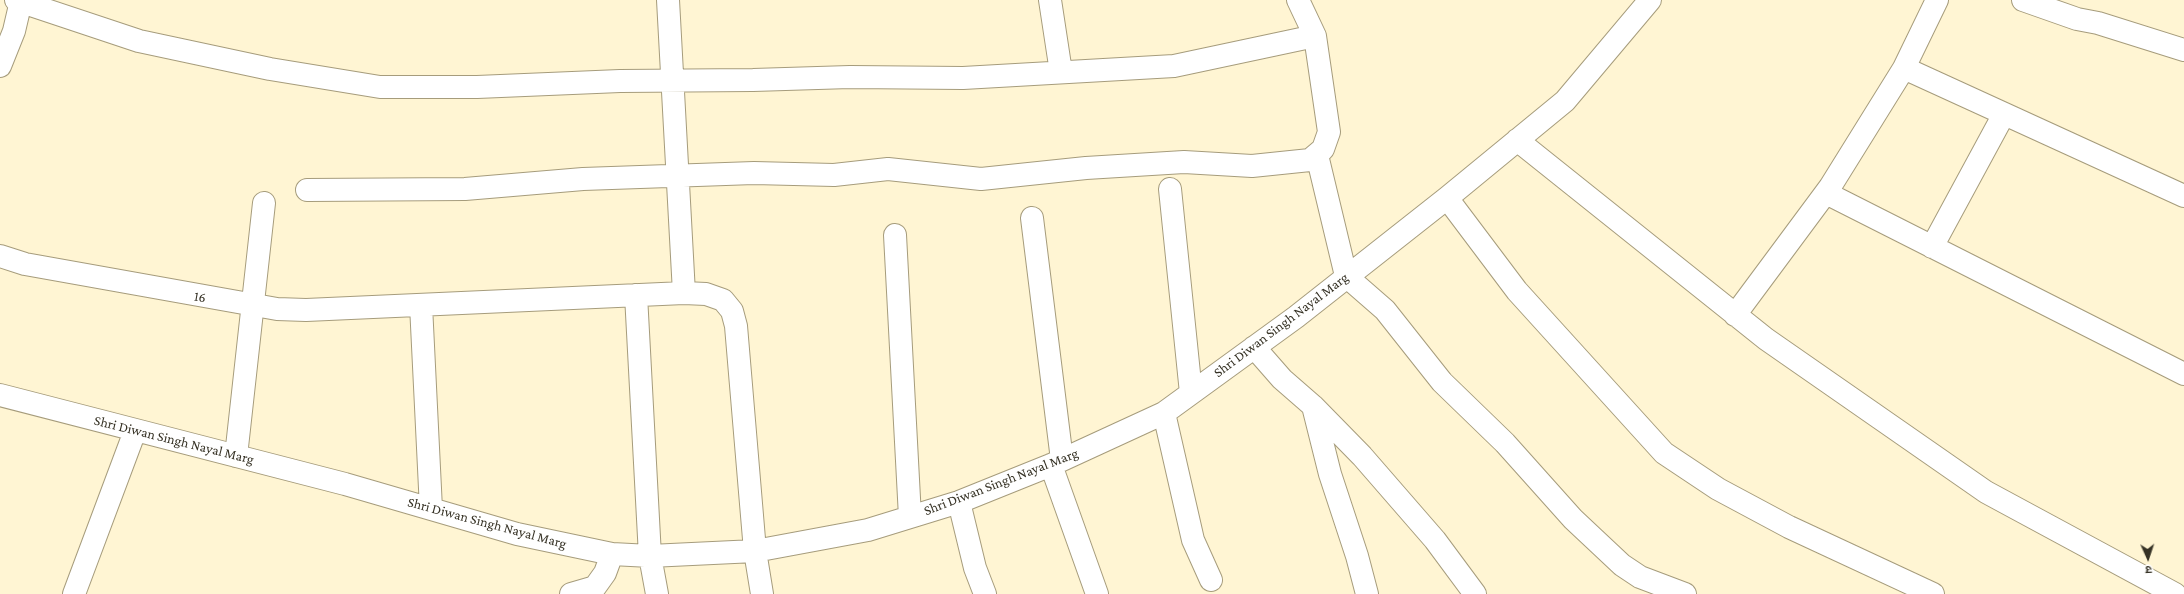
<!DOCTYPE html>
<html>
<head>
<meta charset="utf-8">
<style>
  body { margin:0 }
  #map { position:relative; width:2184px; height:594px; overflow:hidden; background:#fff5d3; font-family:"Crimson Pro","Noto Sans Devanagari",serif }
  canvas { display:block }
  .north { position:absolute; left:2128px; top:538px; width:40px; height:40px; -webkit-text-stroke:3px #fff; paint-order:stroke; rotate:177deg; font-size:11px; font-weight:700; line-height:16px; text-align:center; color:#363225 }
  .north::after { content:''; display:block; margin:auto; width:14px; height:18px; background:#363225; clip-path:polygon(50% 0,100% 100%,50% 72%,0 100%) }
</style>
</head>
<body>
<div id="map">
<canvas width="2184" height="594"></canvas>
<div class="north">उ</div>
</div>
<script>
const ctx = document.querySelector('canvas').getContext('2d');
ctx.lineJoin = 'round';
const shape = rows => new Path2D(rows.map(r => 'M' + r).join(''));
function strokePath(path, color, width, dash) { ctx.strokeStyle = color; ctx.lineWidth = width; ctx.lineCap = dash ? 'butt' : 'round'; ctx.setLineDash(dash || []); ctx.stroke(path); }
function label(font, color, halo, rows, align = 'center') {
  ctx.font = font + ' "Crimson Pro",serif'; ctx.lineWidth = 3.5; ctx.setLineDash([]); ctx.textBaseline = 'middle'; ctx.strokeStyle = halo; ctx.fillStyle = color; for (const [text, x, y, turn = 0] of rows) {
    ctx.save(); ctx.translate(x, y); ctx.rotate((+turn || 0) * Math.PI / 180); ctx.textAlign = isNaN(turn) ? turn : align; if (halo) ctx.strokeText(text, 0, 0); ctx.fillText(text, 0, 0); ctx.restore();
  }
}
const minor = shape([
  [16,0,139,41,270,69,380,87,477,87,620,81,753,80,850,77,963,78,1174,66,1315,36],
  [668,0,684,293],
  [1050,0,1061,72],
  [2023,0,2077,19,2098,23,2184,50],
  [0,66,14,31,21,1],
  [1904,68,1937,0],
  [1517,140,1766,339,1986,492,2175,594],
  [1317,155,1346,276,1385,310,1442,382,1505,443,1573,519,1622,565,1640,577,1685,594],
  [1170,189,1191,393],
  [307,190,465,189,583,179,754,173,834,175,888,169,981,179,1086,168,1184,162,1252,166,1310,160,1323,149,1329,132,1315,36,1298,0],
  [1826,193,2184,374],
  [1447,198,1517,291,1664,453,1718,489,1789,527,1933,594],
  [1032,218,1062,460],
  [895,235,910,517],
  [1932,247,2004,114],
  [0,256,25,264,277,309,306,310,684,293,706,294,723,300,732,311,736,326,755,551,762,594],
  [636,295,650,556,657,594],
  [421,305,431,509],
  [1735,315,1830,187,1904,68,2184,196],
  [1254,347,1282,379,1313,406,1362,456,1435,540,1475,594],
  [0,395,345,484,517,534,612,554,650,556,755,551,868,530,959,502,1051,465,1164,413,1296,317,1447,198,1565,101,1650,0],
  [1313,406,1330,474,1357,556,1367,594],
  [1164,413,1193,540,1211,580],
  [236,456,264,203],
  [1051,465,1097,594],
  [959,502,975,568,985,594],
  [74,594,135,431],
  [571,594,595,587,605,573,612,554]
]);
const streetNames = [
  ["16",200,297,10],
  ["Shri Diwan Singh Nayal Marg",1281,325,-37],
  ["Shri Diwan Singh Nayal Marg",174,440,14],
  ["Shri Diwan Singh Nayal Marg",1001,482,-21],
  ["Shri Diwan Singh Nayal Marg",487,523,15]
];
strokePath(minor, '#a69c7c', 24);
strokePath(minor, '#fff', 22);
label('14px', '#363225', '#fff', streetNames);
</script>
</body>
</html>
